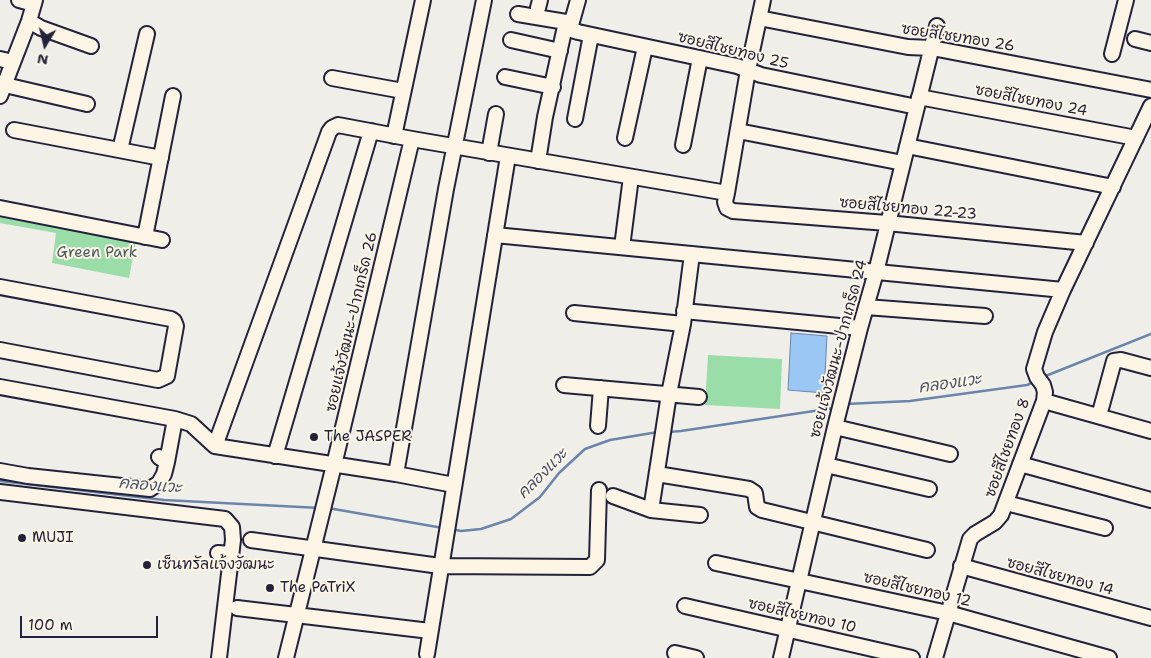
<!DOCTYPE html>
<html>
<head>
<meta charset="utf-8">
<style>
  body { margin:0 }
  #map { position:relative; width:1151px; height:658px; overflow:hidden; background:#f0eee9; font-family:"Shantell Sans",sans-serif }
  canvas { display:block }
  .north { position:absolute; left:20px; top:20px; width:50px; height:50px; -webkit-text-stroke:4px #fcf5e5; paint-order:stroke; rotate:189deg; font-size:14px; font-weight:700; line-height:20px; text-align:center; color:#22223b }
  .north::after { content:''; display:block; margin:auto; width:18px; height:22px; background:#22223b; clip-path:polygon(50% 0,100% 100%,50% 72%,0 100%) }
  .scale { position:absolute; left:20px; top:616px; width:138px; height:22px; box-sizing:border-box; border:2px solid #22223b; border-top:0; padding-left:6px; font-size:15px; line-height:18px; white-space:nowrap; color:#22223b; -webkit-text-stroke:4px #fcf5e5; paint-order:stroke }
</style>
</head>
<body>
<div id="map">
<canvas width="1151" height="658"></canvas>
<div class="north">N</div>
<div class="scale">100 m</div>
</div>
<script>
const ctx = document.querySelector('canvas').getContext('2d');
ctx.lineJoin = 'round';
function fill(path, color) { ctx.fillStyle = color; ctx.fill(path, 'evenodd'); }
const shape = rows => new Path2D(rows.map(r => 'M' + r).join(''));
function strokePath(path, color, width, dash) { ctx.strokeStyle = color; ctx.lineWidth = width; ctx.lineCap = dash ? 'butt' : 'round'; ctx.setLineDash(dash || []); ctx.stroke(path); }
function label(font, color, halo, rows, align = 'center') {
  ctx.font = font + ' "Shantell Sans","Playpen Sans Thai",sans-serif'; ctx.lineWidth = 4; ctx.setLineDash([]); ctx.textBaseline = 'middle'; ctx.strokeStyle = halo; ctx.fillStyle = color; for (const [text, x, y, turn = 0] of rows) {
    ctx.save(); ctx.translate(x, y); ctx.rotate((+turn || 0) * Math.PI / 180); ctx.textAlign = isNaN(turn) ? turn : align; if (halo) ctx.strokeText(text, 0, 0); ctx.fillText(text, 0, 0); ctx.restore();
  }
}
const green = shape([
  [0,217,136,241,129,278,52,263,56,233,0,223],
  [708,355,782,359,780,409,705,405]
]);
const water = shape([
  [791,333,827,336,824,393,788,390,791,333]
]);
const stream = shape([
  [1043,377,1151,334],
  [846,404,910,401,1027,385,1034,382],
  [669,432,681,431,834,408],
  [0,481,164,500,320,508],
  [328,508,443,528],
  [451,529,461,531,481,529,511,519,540,497,559,473,585,449,610,440,658,432]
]);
const minor = shape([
  [19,0,34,4],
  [578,0,571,25,572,30,578,32,737,66,761,75,917,107],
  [763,0,748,70,727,193,725,202,727,208,733,211,887,223,1086,243],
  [538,8,540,0],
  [518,14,566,22,545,117,538,161],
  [759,18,908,47,932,48,1151,90],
  [29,21,41,28,91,46],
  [1135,39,1151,43],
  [511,40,560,51],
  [1112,54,1126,0],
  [0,59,13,62],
  [505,77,553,87],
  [332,78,403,91],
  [5,85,87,104],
  [0,96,29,21,35,0],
  [919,97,1136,138],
  [575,119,591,35],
  [14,130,161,158],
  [738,131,903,163],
  [394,136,423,0],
  [625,138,645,47],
  [683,145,700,58],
  [907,146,1113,187],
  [120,150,147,34],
  [489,153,496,114],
  [0,208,162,240],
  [495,235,1063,290],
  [145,237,173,96],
  [622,247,631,177],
  [0,287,171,319,174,321,176,326,167,376,158,380,0,350],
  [866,307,985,316],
  [684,311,860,328],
  [574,313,683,324],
  [564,385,699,397],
  [0,387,175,419,191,424,215,446,396,474,454,485],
  [1044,401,1151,431],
  [1099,416,1114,361,1121,360,1151,368],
  [598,426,601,388],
  [835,427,950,454],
  [215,446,329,132,332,128,338,125,412,139,727,193],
  [275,456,371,131],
  [167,462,175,419],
  [1020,464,1151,500],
  [826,465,929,489],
  [0,471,28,476,150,489,159,483,164,474,167,462,159,457],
  [396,474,446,189,484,0],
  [657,474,749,489,755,493,757,507,762,510,927,550],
  [0,492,225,519,232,527,233,540,219,658],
  [613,496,651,510,700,515],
  [1006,503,1105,528],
  [651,510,669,394,683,324,692,254],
  [251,540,440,566,590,567,597,560,599,490],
  [218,553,231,554],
  [716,563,948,613,1109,658],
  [961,566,1151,618],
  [685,606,912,658],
  [237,608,430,631],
  [675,653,696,658],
  [427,654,508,156],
  [286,658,334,465,412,139],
  [781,658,835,427,860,328,876,272,937,26],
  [935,658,970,539,975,534,995,522,1001,515,1044,401,1045,392,1043,385,1037,377,1034,369,1045,332,1063,290,1151,106]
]);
const markers = [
  [314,437,5,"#22223b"],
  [22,538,5,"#22223b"],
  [147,565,5,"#22223b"],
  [270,588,5,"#22223b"]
];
const streetNames = [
  ["ซอยสีไชยทอง 26",958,38,9],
  ["ซอยสีไชยทอง 25",733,51,14],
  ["ซอยสีไชยทอง 24",1031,101,11],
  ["ซอยสีไชยทอง 22-23",908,209,5],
  ["ซอยแจ้งวัฒนะ-ปากเกร็ด 26",352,322,-77],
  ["ซอยแจ้งวัฒนะ-ปากเกร็ด 24",839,349,-75],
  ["ซอยสีไชยทอง 8",1008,448,-70],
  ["ซอยสีไชยทอง 14",1060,577,15],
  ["ซอยสีไชยทอง 12",917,590,13],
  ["ซอยสีไชยทอง 10",802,616,13]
];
const parkNames = [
  ["Green Park",97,253]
];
const poiNames = [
  ["The JASPER",324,437],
  ["MUJI",32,538],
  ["เซ็นทรัลแจ้งวัฒนะ",157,565],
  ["The PaTriX",280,588]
];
const waterNames = [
  ["คลองแวะ",950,384,-8],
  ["คลองแวะ",543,474,-45],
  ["คลองแวะ",150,486,5]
];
fill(green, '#9adda8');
fill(water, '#9bc7f4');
strokePath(water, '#6b85aa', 1);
strokePath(stream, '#6b85aa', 2.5);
strokePath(minor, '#22223b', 18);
strokePath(minor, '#fcf5e5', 14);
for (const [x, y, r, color] of markers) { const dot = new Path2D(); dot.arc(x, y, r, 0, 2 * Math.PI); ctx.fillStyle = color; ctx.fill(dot); strokePath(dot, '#fcf5e5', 2); }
label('15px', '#22223b', '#fcf5e5', streetNames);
label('15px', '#465a5c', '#fcf5e5', parkNames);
label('15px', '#22223b', '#fcf5e5', poiNames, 'left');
label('italic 16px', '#465472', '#fcf5e5', waterNames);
</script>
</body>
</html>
